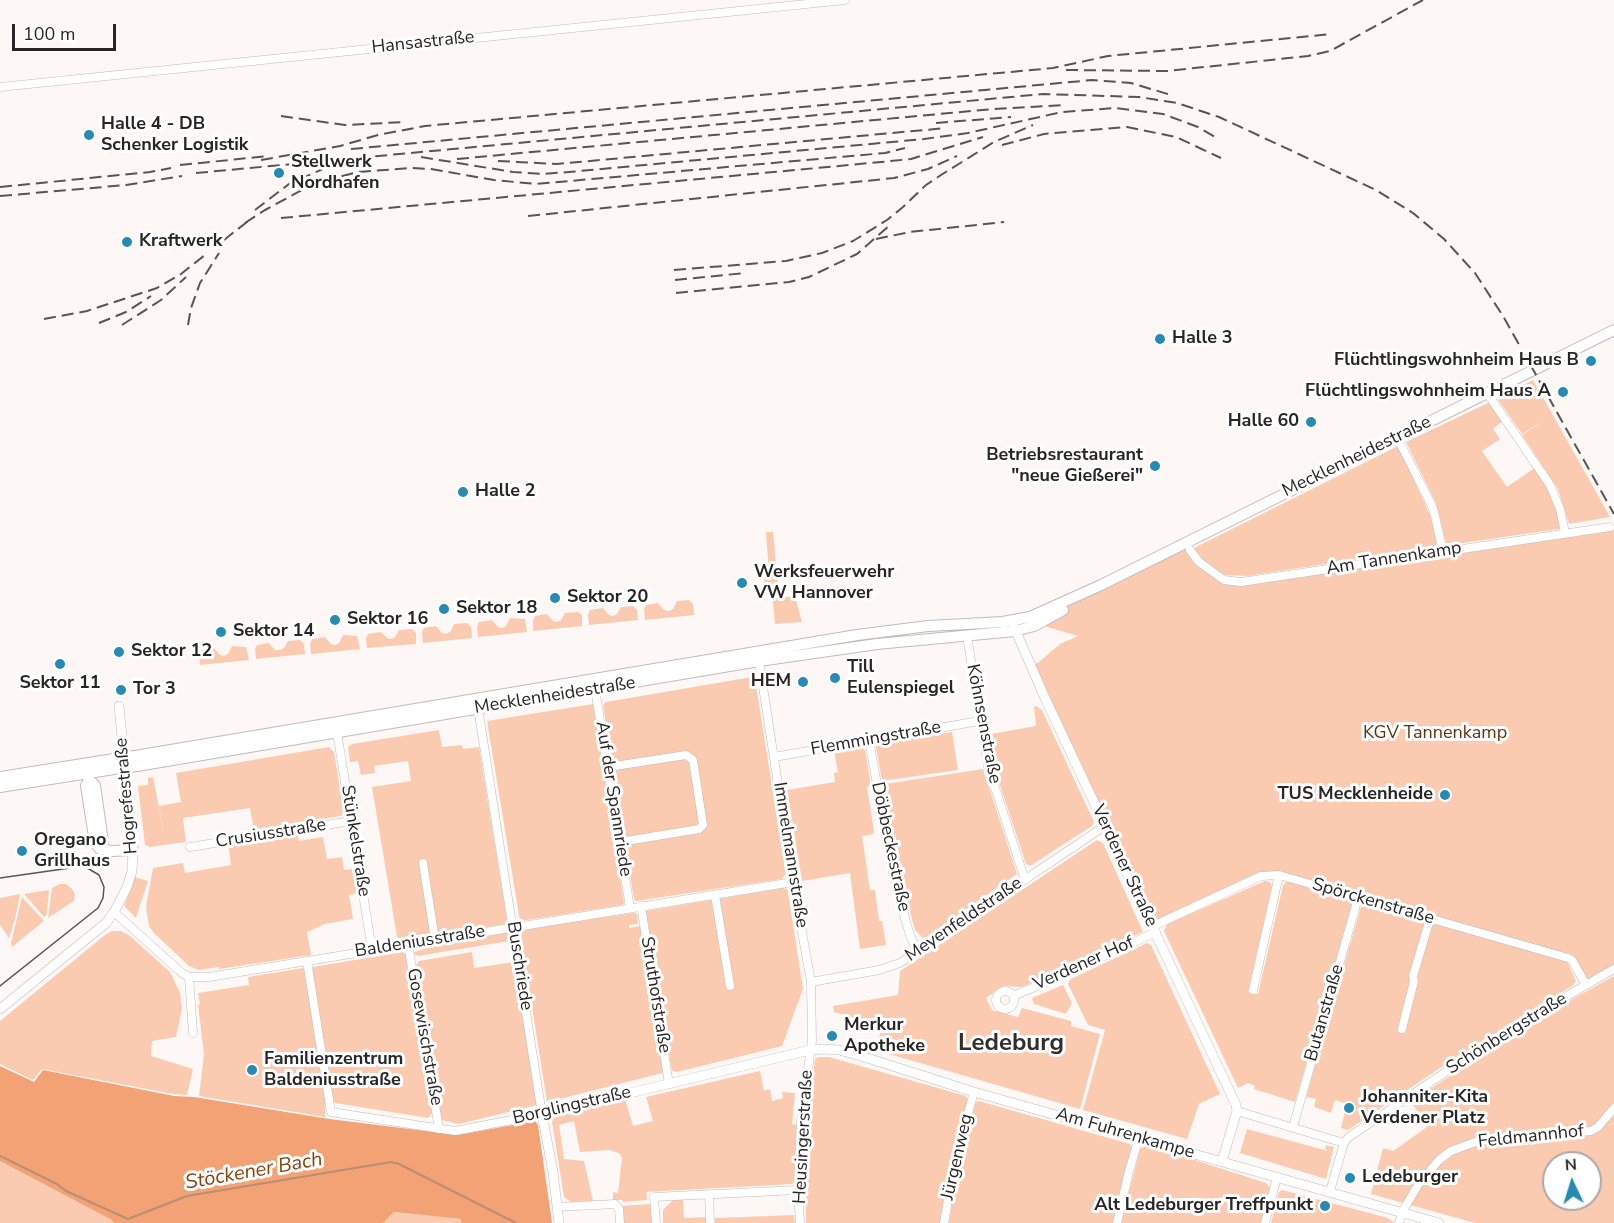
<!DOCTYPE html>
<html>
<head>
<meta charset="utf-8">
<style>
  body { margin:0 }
  #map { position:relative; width:1614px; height:1223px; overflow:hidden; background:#fdf8f5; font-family:"Nunito Sans",sans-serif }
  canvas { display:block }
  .north { position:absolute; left:1542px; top:1151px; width:60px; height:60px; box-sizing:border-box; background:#fff; border:2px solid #a9a8a8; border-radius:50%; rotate:356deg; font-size:16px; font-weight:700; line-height:24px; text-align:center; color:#282625 }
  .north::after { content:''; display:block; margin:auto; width:21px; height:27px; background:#268bb4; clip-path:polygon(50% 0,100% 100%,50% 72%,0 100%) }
  .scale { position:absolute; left:12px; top:24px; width:104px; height:27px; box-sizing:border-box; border:3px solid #282625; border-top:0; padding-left:8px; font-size:18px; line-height:21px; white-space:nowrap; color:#282625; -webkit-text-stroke:4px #fff; paint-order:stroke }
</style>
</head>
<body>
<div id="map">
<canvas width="1614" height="1223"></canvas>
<div class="north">N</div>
<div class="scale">100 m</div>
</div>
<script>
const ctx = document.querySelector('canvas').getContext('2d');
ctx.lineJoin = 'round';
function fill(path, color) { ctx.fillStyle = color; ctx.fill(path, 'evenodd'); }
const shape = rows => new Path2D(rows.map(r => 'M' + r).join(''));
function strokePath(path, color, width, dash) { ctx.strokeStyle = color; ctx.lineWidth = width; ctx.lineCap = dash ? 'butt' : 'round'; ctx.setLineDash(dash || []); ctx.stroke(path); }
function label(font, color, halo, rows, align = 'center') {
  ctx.font = font + ' "Nunito Sans",sans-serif'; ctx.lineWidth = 6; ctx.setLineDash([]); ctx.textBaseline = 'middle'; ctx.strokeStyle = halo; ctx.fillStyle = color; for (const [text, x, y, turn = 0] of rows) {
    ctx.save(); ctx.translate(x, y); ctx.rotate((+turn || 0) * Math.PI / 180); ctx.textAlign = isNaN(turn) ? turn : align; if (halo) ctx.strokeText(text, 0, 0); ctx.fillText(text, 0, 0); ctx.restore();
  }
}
const green = shape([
  [1533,380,1553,415,1610,517,1569,524,1558,489,1522,435,1547,419,1522,434,1499,401,1498,398],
  [1490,402,1503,421,1493,429,1500,439,1482,451,1507,487,1536,467,1556,503,1562,527,1559,529,1449,545,1446,543,1436,503,1406,442],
  [1398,446,1433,521,1437,547,1247,576,1225,575,1205,563,1194,548],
  [1614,527,1614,969,1586,985,1572,961,1268,874,1153,926,1031,666,1039,662,1060,644,1078,636,1047,627,1044,622,1101,585,1186,542,1194,556,1224,580,1241,582],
  [766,532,773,532,778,584,768,585,764,582,764,574,769,574],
  [772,591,781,591,786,597,795,597,802,622,775,624],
  [689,600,693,604,694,615,645,620,644,609,646,605,658,603,664,610,669,611,673,609,677,601],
  [633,606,637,610,638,620,589,625,588,615,590,610,603,608,609,615,613,616,617,614,621,607],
  [578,612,582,615,582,626,533,631,533,621,535,616,547,614,553,621,557,622,561,620,565,613],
  [510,618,525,619,527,632,478,637,477,627,479,622,492,620,498,627,502,628,506,626],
  [467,623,471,627,472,638,423,643,422,632,424,628,436,626,442,633,446,634,451,631,454,624],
  [412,629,416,633,416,644,367,648,366,638,368,634,381,632,387,638,391,639,395,637,399,630],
  [343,635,357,636,360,649,311,654,310,644,312,639,325,637,331,644,335,645,339,643],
  [300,640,304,644,305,654,256,659,255,649,257,645,269,643,275,650,280,650,284,648,288,641],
  [232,646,246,647,249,660,200,665,199,654,201,650,214,648,220,655,224,656,228,654],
  [752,677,755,679,786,874,782,879,636,901,634,899,603,705,606,702],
  [593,704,624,903,622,905,520,921,487,721],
  [1036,706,1042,710,1094,822,1092,826,1030,866,1026,864,995,770,990,746,994,745,991,734,1036,726,1034,707],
  [439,730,442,747,462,745,463,749,479,747,507,920,505,924,402,941,397,937,372,787,411,781,408,761,374,766,375,773,361,775,358,761,350,762,348,747,352,744],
  [952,732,958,770,882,781,876,747,878,744],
  [861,746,865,750,871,785,867,787,874,831,873,834,862,836,870,890,875,890,879,921,882,921,886,945,860,949,850,873,802,881,787,790,835,782,834,773,838,772,834,750],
  [329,747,334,752,344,812,341,816,254,830,250,808,183,818,186,842,150,847,145,845,138,786,148,785,148,778,153,777,165,838,159,806,181,802,176,773],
  [983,769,1017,874,926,937,922,937,915,930,898,868,883,786,885,784],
  [297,831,299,841,323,837,327,859,342,857,344,870,352,869,357,893,349,895,353,919,325,924,307,932,311,955,219,969,219,967,199,970,189,966,154,933,149,926,146,907,153,868,183,863,185,873,231,865,228,843],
  [1097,840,1103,843,1143,932,1022,987,1003,986,986,998,992,1010,1018,1017,1022,1008,1071,1021,1071,1026,1100,1034,1080,1109,875,1050,882,1027,834,1012,833,1006,898,995,900,971],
  [135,877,148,881,136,918,124,906],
  [1265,881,1270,882,1272,886,1248,992,1258,994,1283,885,1288,881,1349,899,1352,904,1295,1102,1254,1089,1255,1086,1248,1083,1238,1088,1164,931,1167,924],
  [60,884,66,884,72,889,75,894,74,901,48,918,52,888],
  [783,888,787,889,788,892,803,989,782,1046,677,1072,672,1071,646,911],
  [49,890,47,912,46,916,44,917,24,894],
  [20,894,15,919,9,938,0,925,0,898],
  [22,897,44,921,12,947,11,943],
  [1365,904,1567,961,1576,981,1572,986,1440,1068,1348,1130,1341,1128,1347,1104,1335,1100,1331,1113,1314,1107,1316,1099,1306,1097,1361,907],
  [634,913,637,914,638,924,629,925,629,928,641,926,663,1073,547,1102,520,931,521,929],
  [112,931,121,931,130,936,170,972,180,993,182,1009,176,1037,152,1041,151,1056,193,1069,187,1095,173,1094,42,1069,33,1080,0,1064,0,1021,105,935],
  [506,931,509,932,509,941,418,956,413,953,442,941],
  [1147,943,1151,945,1220,1094,1199,1104,1187,1139,1083,1110,1105,1030,1088,1025,1068,984,1069,981,1071,979],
  [402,952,407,955,432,1113,428,1118,335,1103,333,1101,313,979,313,967],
  [472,952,474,968,514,962,537,1105,459,1124,441,1120,416,965,419,961],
  [303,968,305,970,325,1099,325,1117,199,1096,204,1054,198,1005,200,1004,198,993,249,985,248,977],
  [1614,976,1614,1223,1475,1223,1371,1194,1383,1148,1393,1151,1427,1127,1411,1101,1560,1006],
  [1554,1163,1590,1163,1590,1199,1554,1199],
  [1063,985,1072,1003,1066,1014,1034,1004,1032,998],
  [819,1057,829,1057,966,1096,968,1100,941,1223,806,1223,806,1147,815,1059],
  [760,1071,764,1091,770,1089,772,1101,783,1098,782,1092,795,1093,792,1124,797,1125,794,1181,792,1184,646,1192,647,1200,623,1202,622,1200,613,1200,613,1192,618,1193,622,1158,619,1153,609,1150,580,1152,574,1121,559,1125,564,1159,584,1161,593,1201,571,1202,564,1197,552,1122,553,1117,625,1099,633,1126,653,1121,646,1097],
  [979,1101,1130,1144,1132,1147,1114,1223,949,1223,957,1171,975,1105,976,1102],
  [1247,1129,1328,1151,1325,1149,1326,1145,1334,1147,1326,1179,1240,1153],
  [1148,1145,1266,1183,1270,1188,1261,1223,1121,1223,1140,1149],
  [0,1161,105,1216,114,1223,0,1223],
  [1282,1190,1388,1218,1395,1223,1271,1223,1279,1192],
  [683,1199,684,1218,707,1217,707,1223,663,1223,663,1210,673,1200],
  [649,1204,652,1206,654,1223,623,1223,622,1206],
  [394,1212,462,1219,461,1223,383,1223],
  [794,1215,795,1223,715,1223,715,1218]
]);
const forest = shape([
  [0,1066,34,1082,43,1070,174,1096,194,1097,329,1119,458,1135,535,1121,538,1125,552,1223,461,1223,461,1219,394,1212,383,1223,114,1223,110,1219,0,1161]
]);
const stream = shape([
  [0,1156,57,1184,66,1191,128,1219,187,1196,391,1162,399,1164,516,1223]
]);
const minor = shape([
  [0,87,845,0],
  [1487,393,1550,485,1560,509,1565,533],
  [1397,437,1433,508,1443,551],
  [1190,550,1199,562,1224,580,1241,582,1610,527],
  [967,636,988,766,1025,880],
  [759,661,793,882,811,982,812,1041,801,1121,798,1190,800,1223],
  [595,689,630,908],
  [337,732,372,950],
  [869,740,892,868,906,922,911,938,918,951],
  [774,757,979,721],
  [608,767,686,755,693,760,703,825,699,829,620,842],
  [190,847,351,821],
  [423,863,435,940],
  [715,895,730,986],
  [641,906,669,1084],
  [114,912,182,973,189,977,209,977,793,882],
  [1153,926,1261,876,1279,875,1568,958,1572,960,1586,985],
  [408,944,439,1129],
  [307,961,331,1112,455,1131,542,1114,478,708],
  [189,977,193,1033],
  [811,982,879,970,900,963,1105,826],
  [1253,990,1279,875],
  '996 1000a9 9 0 1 1 18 0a9 9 0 1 1-18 0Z',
  [1013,996,1061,976,1156,932],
  [1402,1029,1414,981,1413,976,1430,919],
  [1237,1111,1344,1143],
  [1293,1127,1358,898],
  [1330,1191,1344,1143,1349,1137,1462,1061,1546,1008,1614,969],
  [709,1194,710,1223],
  [557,1207,615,1204,619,1209,620,1223],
  [656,1223,654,1197,798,1190],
  [944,1223,955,1160,974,1092],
  [1117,1223,1129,1171,1139,1138],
  [1265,1223,1277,1177],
  [1399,1223,1402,1212,1418,1185,1439,1160,1451,1151,1478,1141,1591,1131,1598,1127,1614,1108]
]);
const tertiary = shape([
  [1014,627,1045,698,1236,1105,1237,1111,1222,1161],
  [0,1009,106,923,114,912,127,887,132,871,133,850,119,706],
  [559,1223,553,1172,542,1114,810,1050,824,1049,839,1050,861,1056,974,1092,1439,1223]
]);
const secondary = shape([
  [135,756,857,635,928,626,1003,622,1030,617,1101,585,1614,330],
  [86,764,89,780,86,786,95,843,100,849,112,851,133,850],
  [137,766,759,661,877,644,1015,631,1034,626,1063,610],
  [0,777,114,759],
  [89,780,95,785,103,842,100,849],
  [0,787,114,769]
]);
const tram = shape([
  [0,878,84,866,99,875,104,887,103,898,98,908,0,986]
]);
const rail = shape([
  [1066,70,1167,71,1308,56,1330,51,1423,0],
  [281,116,345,125,405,122],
  [936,123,1011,117],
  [1002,145,1044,134,1127,127,1176,137,1221,158],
  [351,149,1092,80,1131,83,1171,95],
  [421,157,513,172,542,174,569,172,924,139,968,133,1062,112,1116,108,1163,114,1198,127,1215,137],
  [457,159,993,109,1066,105],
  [261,160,340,146,378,135,425,126,1053,68,1108,56,1332,34],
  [498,161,557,164,946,128],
  [180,165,269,156],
  [196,173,1043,94,1139,97,1177,103,1219,117,1376,190,1413,213,1444,239,1475,273,1503,316,1614,514],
  [0,187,150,172,171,168],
  [0,196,126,185,182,176],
  [255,210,289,184,332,165],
  [528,216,894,178,928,169,957,156],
  [281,218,881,162,911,159,983,137],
  [245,223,265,210,315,183,358,172,411,168,431,169,494,180,536,184,885,153,905,148],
  [876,239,910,232,1004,222],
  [224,240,252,218],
  [674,270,786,261,822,253,853,241,887,220,903,207,926,185,941,175,994,142,1033,125],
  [675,280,745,273],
  [676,293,789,282,809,277,857,254,890,225],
  [44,319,87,311,157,288,181,274,205,255],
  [99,323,126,312,151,296],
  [122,325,161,300,186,277],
  [188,325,191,308,200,283,219,253]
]);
const secondaryBridge = shape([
  [114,759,135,756],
  [114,769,137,766]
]);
const markers = [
  [89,135,6,"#268bb4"],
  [279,173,6,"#268bb4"],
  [127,242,6,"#268bb4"],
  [1160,339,6,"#268bb4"],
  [1591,361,6,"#268bb4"],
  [1563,392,6,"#268bb4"],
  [1311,422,6,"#268bb4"],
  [1155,466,6,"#268bb4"],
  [463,492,6,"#268bb4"],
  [742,583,6,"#268bb4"],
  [555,598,6,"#268bb4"],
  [444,609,6,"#268bb4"],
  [335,620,6,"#268bb4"],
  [221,632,6,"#268bb4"],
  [119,652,6,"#268bb4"],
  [60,664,6,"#268bb4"],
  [835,678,6,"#268bb4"],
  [803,682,6,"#268bb4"],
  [121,690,6,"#268bb4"],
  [1445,795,6,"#268bb4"],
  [22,851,6,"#268bb4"],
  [832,1036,6,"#268bb4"],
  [252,1070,6,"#268bb4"],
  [1349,1108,6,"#268bb4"],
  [1350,1178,6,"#268bb4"],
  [1325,1206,6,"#268bb4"]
];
const streetNames = [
  ["Hansastraße",423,43,-6],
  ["Mecklenheidestraße",1357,457,-26],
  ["Am Tannenkamp",1394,559,-9],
  ["Mecklenheidestraße",555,696,-9],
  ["Köhnsenstraße",983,724,79],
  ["Flemmingstraße",876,739,-10],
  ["Hogrefestraße",127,796,-95],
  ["Auf der Spannriede",613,799,81],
  ["Crusiusstraße",271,834,-9],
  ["Stünkelstraße",355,841,81],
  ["Döbbeckestraße",890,847,78],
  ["Immelmannstraße",790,855,81],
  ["Verdener Straße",1124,866,65],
  ["Spörckenstraße",1373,902,16],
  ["Meyenfeldstraße",964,920,-34],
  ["Baldeniusstraße",420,942,-9],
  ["Verdener Hof",1084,964,-24],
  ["Buschriede",519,966,81],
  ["Struthofstraße",655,995,81],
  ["Butanstraße",1325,1013,-74],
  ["Schönbergstraße",1507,1034,-32],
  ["Gosewischstraße",424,1037,80],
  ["Borglingstraße",572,1106,-13],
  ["Am Fuhrenkampe",1125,1134,16],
  ["Heusingerstraße",804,1137,-87],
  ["Feldmannhof",1531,1137,-6],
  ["Jürgenweg",958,1157,-77]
];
const poiNames = [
  ["Halle 4 - DB",101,125],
  ["Schenker Logistik",101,146],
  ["Stellwerk",291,163],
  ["Nordhafen",291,184],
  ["Kraftwerk",139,242],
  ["Halle 3",1172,339],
  ["Flüchtlingswohnheim Haus B",1579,361,"right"],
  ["Flüchtlingswohnheim Haus A",1551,392,"right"],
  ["Halle 60",1299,422,"right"],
  ["Betriebsrestaurant",1143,456,"right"],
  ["\"neue Gießerei\"",1143,477,"right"],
  ["Halle 2",475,492],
  ["Werksfeuerwehr",754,573],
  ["VW Hannover",754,594],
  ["Sektor 20",567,598],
  ["Sektor 18",456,609],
  ["Sektor 16",347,620],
  ["Sektor 14",233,632],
  ["Sektor 12",131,652],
  ["Till",847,668],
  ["Eulenspiegel",847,689],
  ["HEM",791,682,"right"],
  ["Sektor 11",60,684,"center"],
  ["Tor 3",133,690],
  ["TUS Mecklenheide",1433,795,"right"],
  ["Oregano",34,841],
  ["Grillhaus",34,862],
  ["Merkur",844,1026],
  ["Apotheke",844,1047],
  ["Familienzentrum",264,1060],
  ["Baldeniusstraße",264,1081],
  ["Johanniter-Kita",1361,1098],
  ["Verdener Platz",1361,1119],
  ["Ledeburger",1362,1178],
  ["Alt Ledeburger Treffpunkt",1313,1206,"right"]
];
const parkNames = [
  ["KGV Tannenkamp",1435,734]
];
const waterNames = [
  ["Stöckener Bach",254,1172,-10]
];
const districtNames = [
  ["Ledeburg",1011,1044]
];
fill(green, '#fbcbb1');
fill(forest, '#f2a274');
strokePath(stream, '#bb8d73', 2);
strokePath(minor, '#c0bcb9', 9);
strokePath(tertiary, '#c0bcb9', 10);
strokePath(secondary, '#c0bcb9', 12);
strokePath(minor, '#fff', 8);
strokePath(tertiary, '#fff', 9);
strokePath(secondary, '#fff', 10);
strokePath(tram, '#585654', 1.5);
strokePath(rail, '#585654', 2, [12, 6]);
strokePath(secondaryBridge, '#c0bcb9', 12, []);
strokePath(secondaryBridge, '#fff', 10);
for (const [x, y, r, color] of markers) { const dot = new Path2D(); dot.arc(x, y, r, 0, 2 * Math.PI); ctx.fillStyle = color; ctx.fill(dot); strokePath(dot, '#fff', 2); }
label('18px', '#282625', '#fff', streetNames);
label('bold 18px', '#282625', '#fff', poiNames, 'left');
label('18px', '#643110', '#fff', parkNames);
label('italic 20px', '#88410b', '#fff', waterNames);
label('bold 24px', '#322e2c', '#fff', districtNames);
</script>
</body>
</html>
